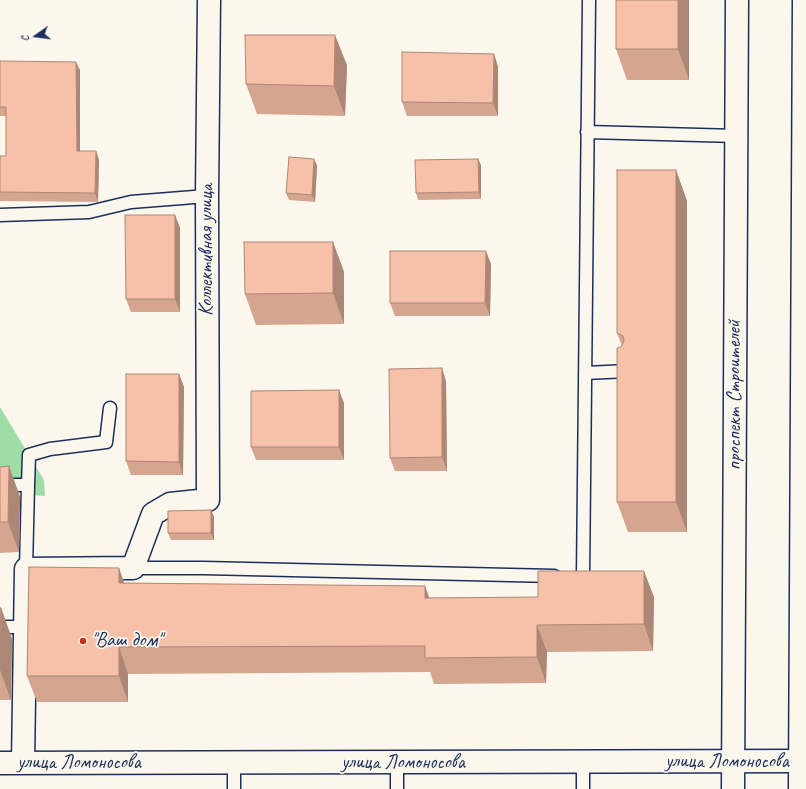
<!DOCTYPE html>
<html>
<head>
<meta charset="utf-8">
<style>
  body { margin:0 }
  #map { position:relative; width:806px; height:789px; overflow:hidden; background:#fbf7ec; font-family:Caveat,sans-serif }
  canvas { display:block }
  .north { position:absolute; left:16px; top:16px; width:40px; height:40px; -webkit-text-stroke:3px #fbf7ec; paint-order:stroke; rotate:256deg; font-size:11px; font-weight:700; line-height:16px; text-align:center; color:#1b2f5e }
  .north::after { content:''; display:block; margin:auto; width:14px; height:18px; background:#1b2f5e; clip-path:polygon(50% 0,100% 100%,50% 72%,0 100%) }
</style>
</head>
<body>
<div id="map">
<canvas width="806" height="789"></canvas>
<div class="north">С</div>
</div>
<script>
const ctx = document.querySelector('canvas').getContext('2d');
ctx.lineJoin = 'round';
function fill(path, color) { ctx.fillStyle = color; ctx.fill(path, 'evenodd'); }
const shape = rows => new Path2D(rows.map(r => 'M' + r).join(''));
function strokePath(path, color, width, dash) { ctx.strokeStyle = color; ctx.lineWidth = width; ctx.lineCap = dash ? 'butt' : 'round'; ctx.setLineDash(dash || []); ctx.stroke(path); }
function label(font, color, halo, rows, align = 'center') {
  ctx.font = font + ' Caveat,sans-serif'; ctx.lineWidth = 3.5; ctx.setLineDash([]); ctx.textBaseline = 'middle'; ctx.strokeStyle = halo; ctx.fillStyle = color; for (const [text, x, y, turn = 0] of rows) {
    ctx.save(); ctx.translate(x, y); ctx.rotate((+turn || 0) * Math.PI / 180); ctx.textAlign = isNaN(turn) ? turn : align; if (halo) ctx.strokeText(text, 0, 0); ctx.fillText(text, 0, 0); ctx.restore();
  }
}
const green = shape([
  [0,407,44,480,45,496,32,495,0,481]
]);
const lane = shape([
  [587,132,737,136],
  [0,215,89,212,131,202,207,196],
  [585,373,628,371],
  [0,485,28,485,26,569],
  [28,485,29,455,50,449,106,442,110,408],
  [133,568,204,568,554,576],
  [583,577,589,0],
  [0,627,25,627],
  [234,789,234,763],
  [397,789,397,763],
  [583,789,583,762]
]);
const street = shape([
  [0,763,806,761],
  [23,763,26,569,133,568,153,514,170,504,208,500,207,196,209,0]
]);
const secondary = shape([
  [733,789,737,0],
  [800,789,804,0]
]);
const wall = shape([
  [689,0,689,80,627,80,616,49],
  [494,54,498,67,498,116,407,116,402,102],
  [0,61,80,70,80,151,96,151,99,160,98,202,0,201,0,156,6,156,6,116,0,116],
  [347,65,345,116,257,114,246,84],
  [478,159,481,165,481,199,418,200,416,193],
  [317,165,315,202,289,200,286,193],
  [676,170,687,201,687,532,628,532,617,502,622,346,617,333],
  [175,215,180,228,180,312,131,312,126,299],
  [333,242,344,272,344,324,256,325,245,294],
  [491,264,490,316,395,316,390,303],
  [179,374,184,387,183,475,131,475,126,461],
  [446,381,447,471,395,471,390,458],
  [344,403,344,460,256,460,251,447],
  [9,466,20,497,19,552,0,553,0,467],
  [211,510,214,517,214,540,171,540,168,533],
  [124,583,425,586,429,598,654,597,653,651,547,652,546,683,434,684,430,672,128,674,128,702,37,702,27,676],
  [0,608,1,608,12,639,11,700,0,700]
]);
const shadedWall = shape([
  [678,0,689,0,689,80,678,49],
  [335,35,347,65,345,116,334,86],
  [494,54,498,67,498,116,493,103],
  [76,62,80,70,80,160,77,151],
  [96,151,99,160,98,202,95,193],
  [314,159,317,165,315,202,312,195],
  [478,159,481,165,481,199,479,192],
  [676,170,687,201,687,532,676,502],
  [175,215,180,228,180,312,175,299],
  [333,242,344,272,344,324,333,293],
  [486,251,491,264,490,316,485,303],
  [442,368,446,381,447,471,442,457],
  [179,374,184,387,183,475,179,462],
  [339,390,344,403,344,460,339,447],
  [9,466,20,497,19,552,8,522],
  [211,510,214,517,214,540,211,533],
  [119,568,128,594,119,583],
  [644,571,654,597,653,651,644,624],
  [425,586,435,613,425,598],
  [1,608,12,639,11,700,0,670],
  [537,625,547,652,546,683,537,657],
  [119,647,128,674,128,702,119,676]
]);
const building = shape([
  [616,0,678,0,678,49,616,49,616,0],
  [245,35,335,35,334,86,246,84,245,35],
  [402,52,494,54,493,103,402,102,402,52],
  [0,61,76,62,77,151,96,151,95,193,0,192,0,156,6,156,6,107,0,107,0,61],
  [289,157,314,159,312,195,286,193,289,157],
  [478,159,479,192,416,193,415,160,478,159],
  [617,170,676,170,676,502,617,502,617,348,621,347,624,341,623,336,617,333,617,170],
  [125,215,175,215,175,299,126,299,125,215],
  [244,242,333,242,333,293,245,294,244,242],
  [390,251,486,251,485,303,390,303,390,251],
  [442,368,442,457,390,458,389,369,442,368],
  [126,374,179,374,179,462,126,461,126,374],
  [339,390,339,447,251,447,251,391,339,390],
  [9,466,8,522,0,522,0,467,9,466],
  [211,510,211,533,168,533,168,511,211,510],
  [29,567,119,568,119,583,425,586,425,598,538,597,538,571,644,571,644,624,537,625,537,657,425,658,425,646,119,647,119,676,27,676,29,567],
  [0,608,1,608,0,670,0,608]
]);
const markers = [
  [83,641,4,"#c8321e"]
];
const streetNames = [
  ["Коллективная улица",207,250,-90],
  ["проспект Строителей",735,395,-90],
  ["улица Ломоносова",727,762],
  ["улица Ломоносова",79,763],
  ["улица Ломоносова",403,763]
];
const poiNames = [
  ["\"Ваш дом\"",91,641]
];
fill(green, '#9edda5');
strokePath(lane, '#1b2f5e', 15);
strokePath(street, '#1b2f5e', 25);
strokePath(secondary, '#1b2f5e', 25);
strokePath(lane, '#fbf7ec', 12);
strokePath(street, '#fbf7ec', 22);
strokePath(secondary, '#fbf7ec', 22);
fill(wall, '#d4a690');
fill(shadedWall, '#ac8776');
fill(building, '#f6c1a8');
strokePath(building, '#ac8776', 1);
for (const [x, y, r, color] of markers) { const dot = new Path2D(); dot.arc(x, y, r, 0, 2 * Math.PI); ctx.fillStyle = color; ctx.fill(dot); strokePath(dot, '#fbf7ec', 1.5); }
label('20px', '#1b2f5e', '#fbf7ec', streetNames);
label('20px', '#1b2f5e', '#fbf7ec', poiNames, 'left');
</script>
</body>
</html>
